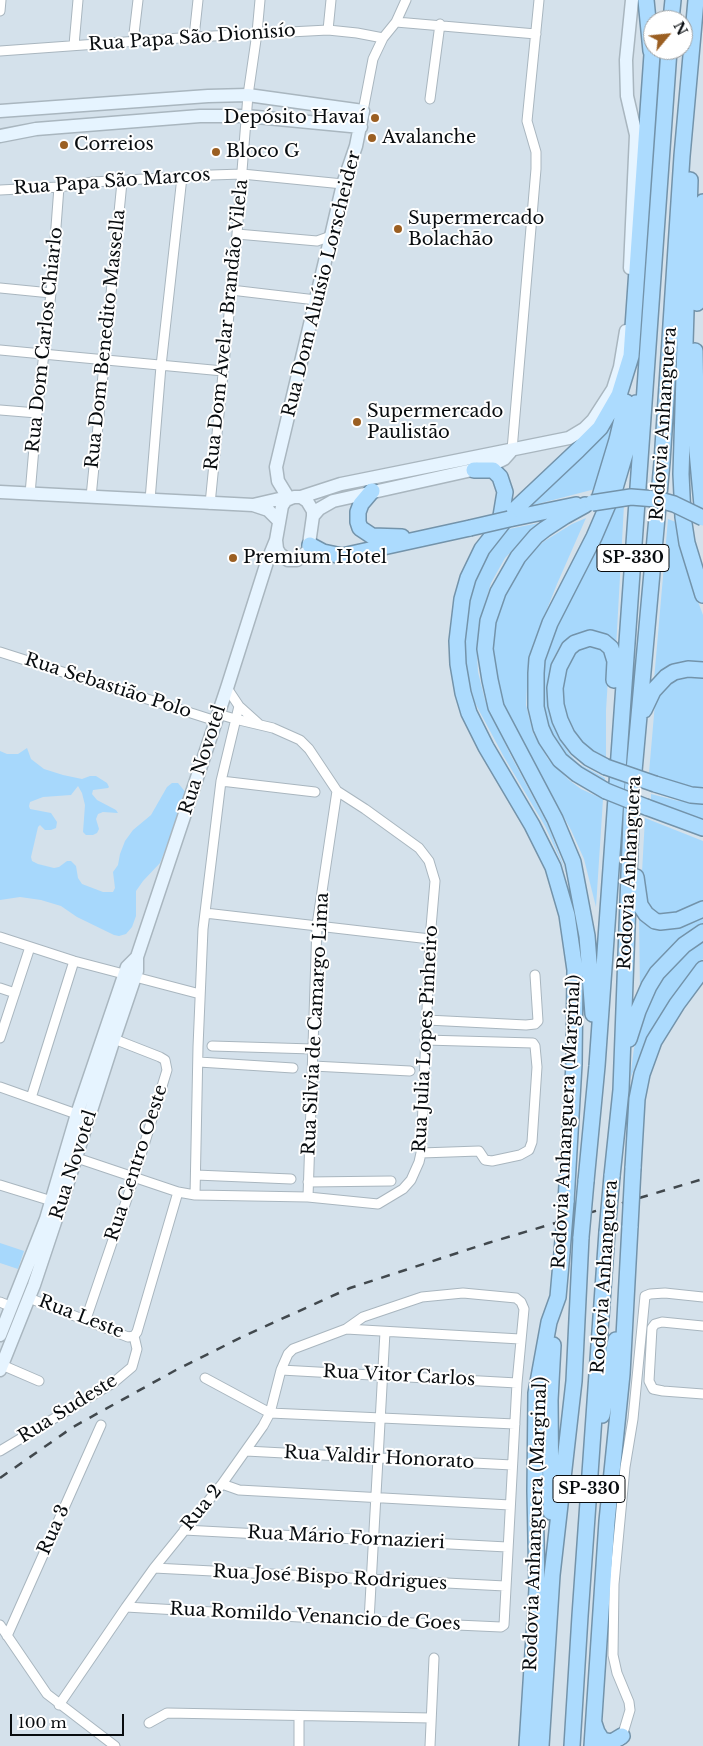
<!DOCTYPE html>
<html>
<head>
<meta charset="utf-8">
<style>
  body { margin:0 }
  #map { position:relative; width:703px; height:1746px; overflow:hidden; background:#d4e1eb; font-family:"Libre Baskerville",serif }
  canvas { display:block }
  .north { position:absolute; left:643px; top:10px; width:50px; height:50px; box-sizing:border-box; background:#fff; border:1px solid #9c9e9f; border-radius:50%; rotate:62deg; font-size:14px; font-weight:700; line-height:20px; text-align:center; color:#080c0f }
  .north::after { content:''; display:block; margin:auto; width:18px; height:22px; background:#9b5f22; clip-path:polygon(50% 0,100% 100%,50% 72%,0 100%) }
  .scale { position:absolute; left:10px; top:1714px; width:114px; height:22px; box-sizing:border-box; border:2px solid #080c0f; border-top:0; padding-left:6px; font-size:15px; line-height:18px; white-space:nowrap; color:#080c0f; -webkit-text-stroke:4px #fff; paint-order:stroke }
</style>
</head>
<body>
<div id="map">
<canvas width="703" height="1746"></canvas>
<div class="north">N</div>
<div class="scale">100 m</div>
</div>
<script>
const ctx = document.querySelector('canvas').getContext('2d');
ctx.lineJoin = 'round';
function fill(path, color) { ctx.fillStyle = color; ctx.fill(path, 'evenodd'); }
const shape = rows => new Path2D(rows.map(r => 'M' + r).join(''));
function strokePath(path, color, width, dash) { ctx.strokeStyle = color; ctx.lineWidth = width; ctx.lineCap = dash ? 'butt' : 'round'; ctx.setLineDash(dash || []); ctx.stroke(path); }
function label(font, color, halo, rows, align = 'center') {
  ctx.font = font + ' "Libre Baskerville",serif'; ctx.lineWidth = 4; ctx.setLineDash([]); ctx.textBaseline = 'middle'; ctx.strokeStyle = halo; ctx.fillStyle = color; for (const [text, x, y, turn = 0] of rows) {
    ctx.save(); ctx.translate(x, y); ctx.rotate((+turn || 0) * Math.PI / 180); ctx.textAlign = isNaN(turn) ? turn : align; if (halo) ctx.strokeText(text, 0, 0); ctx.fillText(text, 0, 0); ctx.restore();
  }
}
const green = shape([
  [616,418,599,488,526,507],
  [624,505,616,648,598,633,587,631,570,636,560,646,553,659,548,678,547,692,548,708,553,725,560,740,571,756,579,764,605,778,604,787,565,761,541,714,542,671,556,630,611,507],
  [586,518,557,584,532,647,528,668,526,705,533,733,548,759,569,780,581,789,603,799,596,907,584,859,571,830,502,706,492,660,492,637,497,614,512,577,528,556,543,542,572,524],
  [668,519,678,523,688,575,703,615,703,664,654,680],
  [539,523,505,558,491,583,479,623,477,655,478,672,485,700,510,754,548,825,568,877,545,826,504,757,475,703,467,675,465,655,464,637,469,601,478,571,490,547,504,530],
  [584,645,598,645,606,652,609,663,606,710,606,761,580,744,565,719,559,689,568,657],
  [682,674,703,674,703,790,676,784,649,773,655,703,662,688],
  [27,748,31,759,44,769,63,775,82,779,90,776,96,776,107,783,109,787,108,788,93,790,92,794,97,800,116,810,118,813,103,812,98,814,96,819,99,829,97,833,93,835,86,835,83,832,85,805,82,793,78,786,71,795,43,797,30,802,29,806,30,809,51,813,57,822,56,828,51,830,45,830,40,825,38,827,31,857,32,861,38,864,54,868,59,867,67,861,71,861,76,866,78,878,82,884,103,892,113,892,115,888,113,872,118,865,120,854,125,841,133,830,151,815,167,787,172,783,178,783,187,794,160,863,143,881,136,891,136,916,132,927,126,934,119,936,114,935,77,917,61,906,41,900,20,897,0,900,0,751,7,754,18,754],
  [651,794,679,801,703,801,703,822,651,804],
  [645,818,703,841,703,904,662,919,650,912,641,890],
  [639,915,661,928,673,928,703,916,703,925,640,990],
  [703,941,703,959,659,1016,644,1045,630,1079,634,1048,650,1000,667,972,688,951],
  [0,1243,24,1251,18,1269,0,1263]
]);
const street = shape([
  [0,11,1,0],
  [396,22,536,34],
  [328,30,331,0],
  [194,37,198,0],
  [133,42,138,0],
  [74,45,78,0],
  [0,51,194,37,328,30,357,33,383,38],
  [430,99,440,24],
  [363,111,373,59,383,38,396,22,406,0],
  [0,190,59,187,93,182,212,175,242,174,343,184],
  [237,234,317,241,331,236],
  [0,288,51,293],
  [231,290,316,300],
  [0,350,223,371],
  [0,410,37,413],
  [512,450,536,169,536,152,527,121,539,0],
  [30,494,37,413,51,293,59,187],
  [91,497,122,182],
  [150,500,161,366,182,177],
  [210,504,237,234,248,95,257,33,260,0],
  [0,652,216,721],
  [227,688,239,706,259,724],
  [221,781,315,792],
  [205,913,430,939],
  [0,937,74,961,200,994],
  [0,988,15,993],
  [427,1020,526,1025,535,1024,538,1021,535,975],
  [0,1038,30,947],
  [212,1046,313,1049],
  [199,1062,293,1068],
  [313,1066,410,1071],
  [0,1087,82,1116],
  [31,1098,74,961],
  [421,1153,479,1151,485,1160,492,1161,520,1155,529,1150,532,1142,537,1067,535,1046,533,1043,425,1040],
  [77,1158,178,1192,195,1195,308,1197,378,1204,403,1189,411,1180,419,1162,421,1153,430,939,435,881,429,861,419,848,365,809,337,791,309,749,300,740,273,728,235,719,218,714],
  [196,1175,291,1179],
  [308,1182,391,1181],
  [0,1185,55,1202],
  [195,1195,198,1047,203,929,221,781,239,706],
  [308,1197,317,925,337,791],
  [29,1298,128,1337,134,1336],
  [0,1302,12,1307],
  [86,1319,134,1178,167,1070,165,1060,160,1057,114,1039],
  [703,1326,662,1322,655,1324,652,1328,649,1381,653,1389,663,1391,703,1394],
  [346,1329,520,1339],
  [2,1365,39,1381],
  [281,1370,517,1383],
  [205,1378,270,1413,515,1424],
  [0,1451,113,1383,132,1367,137,1349,134,1336,137,1332,178,1192],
  [246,1451,512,1465],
  [222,1484,239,1490,510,1505],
  [184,1530,507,1547],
  [154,1568,505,1586],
  [369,1621,385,1332],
  [0,1625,47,1694,115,1746],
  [7,1636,101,1425],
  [59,1705,126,1607,154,1568,222,1484,263,1426,270,1413,281,1370,288,1354,293,1349,346,1329,363,1317,422,1297,463,1293,516,1298,521,1302,524,1309,517,1383,504,1625,501,1627,369,1621,126,1607],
  [149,1723,167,1713,431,1718],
  [621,1740,630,1710,629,1702,617,1673,613,1655,614,1584,625,1467,633,1419,645,1296,650,1294,665,1293,703,1297],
  [299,1746,299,1716],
  [430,1746,434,1658]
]);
const secondary = shape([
  [0,111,208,96,248,95,363,111,356,146,343,184,331,236,276,467,278,481,289,499],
  [0,136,36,129,200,116,246,116,361,127],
  [630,268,636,135,627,96,626,60,632,0],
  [0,492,253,505,268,510,279,521],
  [294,497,301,497,307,501,313,511,313,516,308,551,297,560,288,560,280,554,277,549,276,540,282,506,286,500,294,497],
  [301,497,341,484,569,438,584,429,593,420,613,389,620,367,626,331],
  [253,505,279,499,286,500],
  [313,516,319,509,333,501,490,466,504,459,512,450],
  [0,1335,46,1219,77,1114,127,967,137,957],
  [0,1370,34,1285,61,1204,114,1039,137,971,137,957,227,688,267,562,276,540]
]);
const highway = shape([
  [646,0,651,51],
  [671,20,673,0],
  [690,180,681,474,683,517,687,543,703,595],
  [697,303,703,202],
  [695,351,697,451,703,516],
  [474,470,493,470,500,477,505,492,501,516,502,523],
  [372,491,361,504,358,512,358,522,360,528,372,536,402,537],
  [598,503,617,440,626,402],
  [585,505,565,516,545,529,536,536,518,557,498,592,488,621,485,649,490,680,496,707,555,819,573,862,587,936,593,1014],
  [509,519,576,505],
  [310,545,323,552,342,556,470,528],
  [644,710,653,691,666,677,674,672,688,669,703,670],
  [606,767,589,758,577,748,567,735,560,720,556,705,555,688,559,667,569,648,575,643,590,638,604,642,611,648,615,661,614,680],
  [655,784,691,795,703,796],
  [606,791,577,774,560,760,546,739,541,728,536,707,536,673,537,659,550,623,594,537,615,488,631,434,636,403],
  [646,807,703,828],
  [636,877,640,905,646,914,655,921,660,922,678,920,703,909],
  [629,1039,638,1011,649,986,657,973,684,945,703,932],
  [633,1168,637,1099,642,1074,654,1041,677,1004,703,969],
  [612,1176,621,1090,632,793,662,462,682,156,696,0],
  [586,1181,597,1066,669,50],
  [566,1202,574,1064,575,970,567,915,553,867,532,825,486,747,469,713,463,693,458,664,457,641,462,599,468,578,482,549,508,516,578,450,600,428,619,395,631,356,653,40],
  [602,1415,616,1340],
  [551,1512,550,1400,553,1345],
  [594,1723,597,1732,606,1746],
  [602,1740,612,1742,622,1736],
  [527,1746,537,1589,535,1491,536,1393,549,1322,558,1297,562,1252],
  [541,1746,552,1575,574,1381,581,1237],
  [572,1746,580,1616,607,1232],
  [592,1746,607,1521,622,1374,630,1226]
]);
const rail = shape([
  [0,1478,73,1427,176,1370,246,1335,350,1288,488,1243,703,1179]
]);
const highwayBridge = shape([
  [592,503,631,497,656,499,674,504,703,518],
  [470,528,509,519],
  [606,767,655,784],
  [606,791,646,807],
  [630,1226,633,1168],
  [607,1232,612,1176],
  [581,1237,586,1181],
  [562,1252,566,1202]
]);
const markers = [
  [375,118,5,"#9b5f22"],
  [372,138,5,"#9b5f22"],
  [64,145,5,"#9b5f22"],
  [216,152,5,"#9b5f22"],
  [398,229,5,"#9b5f22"],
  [357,422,5,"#9b5f22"],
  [233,558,5,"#9b5f22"]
];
const shields = [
  [633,558,72],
  [589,1489,72]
];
const shieldNames = [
  ["SP-330",633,558],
  ["SP-330",589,1489]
];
const streetNames = [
  ["Rua Papa São Dionisío",192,38,-4],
  ["Rua Papa São Marcos",112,182,-4],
  ["Rua Dom Aluísio Lorscheider",322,284,-76],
  ["Rua Dom Avelar Brandão Vilela",227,325,-84],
  ["Rua Dom Benedito Massella",106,339,-84],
  ["Rua Dom Carlos Chiarlo",45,340,-84],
  ["Rodovia Anhanguera",664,424,-86],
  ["Rua Sebastião Polo",108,686,18],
  ["Rua Novotel",203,760,-72],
  ["Rodovia Anhanguera",630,873,-87],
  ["Rua Silvia de Camargo Lima",316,1024,-87],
  ["Rua Julia Lopes Pinheiro",426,1039,-87],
  ["Rodovia Anhanguera (Marginal)",567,1122,-87],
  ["Rua Centro Oeste",137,1163,-72],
  ["Rua Novotel",74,1165,-72],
  ["Rodovia Anhanguera",605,1277,-86],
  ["Rua Leste",81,1317,21],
  ["Rua Vitor Carlos",399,1376,3],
  ["Rua Sudeste",68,1409,-32],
  ["Rua Valdir Honorato",379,1458,3],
  ["Rua 2",202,1508,-51],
  ["Rodovia Anhanguera (Marginal)",536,1524,-88],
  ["Rua 3",54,1530,-66],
  ["Rua Mário Fornazieri",346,1538,3],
  ["Rua José Bispo Rodrigues",330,1578,3],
  ["Rua Romildo Venancio de Goes",315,1617,3]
];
const poiNames = [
  ["Depósito Havaí",365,118,"right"],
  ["Avalanche",382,138],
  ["Correios",74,145],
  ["Bloco G",226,152],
  ["Supermercado",408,219],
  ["Bolachão",408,240],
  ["Supermercado",367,412],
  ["Paulistão",367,433],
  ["Premium Hotel",243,558]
];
fill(green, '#a7d8fc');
strokePath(street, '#a9b6bf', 11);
strokePath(secondary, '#a9b6bf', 15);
strokePath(highway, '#7393aa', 18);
strokePath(street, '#fff', 9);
strokePath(secondary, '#e6f4ff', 12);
strokePath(highway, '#acdbfe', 15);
strokePath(rail, '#41484d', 2.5, [9, 9]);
strokePath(highwayBridge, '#7393aa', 18, []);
strokePath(highwayBridge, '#acdbfe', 15);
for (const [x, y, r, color] of markers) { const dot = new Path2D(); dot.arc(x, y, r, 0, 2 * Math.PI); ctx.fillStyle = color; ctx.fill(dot); strokePath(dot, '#fff', 2); }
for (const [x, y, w] of shields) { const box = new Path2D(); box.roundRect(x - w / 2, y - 13.5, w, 27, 4); ctx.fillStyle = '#fff'; ctx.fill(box); strokePath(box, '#080c0f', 1); }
label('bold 16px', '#080c0f', null, shieldNames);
label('18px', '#080c0f', '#fff', streetNames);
label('18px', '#080c0f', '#fff', poiNames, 'left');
</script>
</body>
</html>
